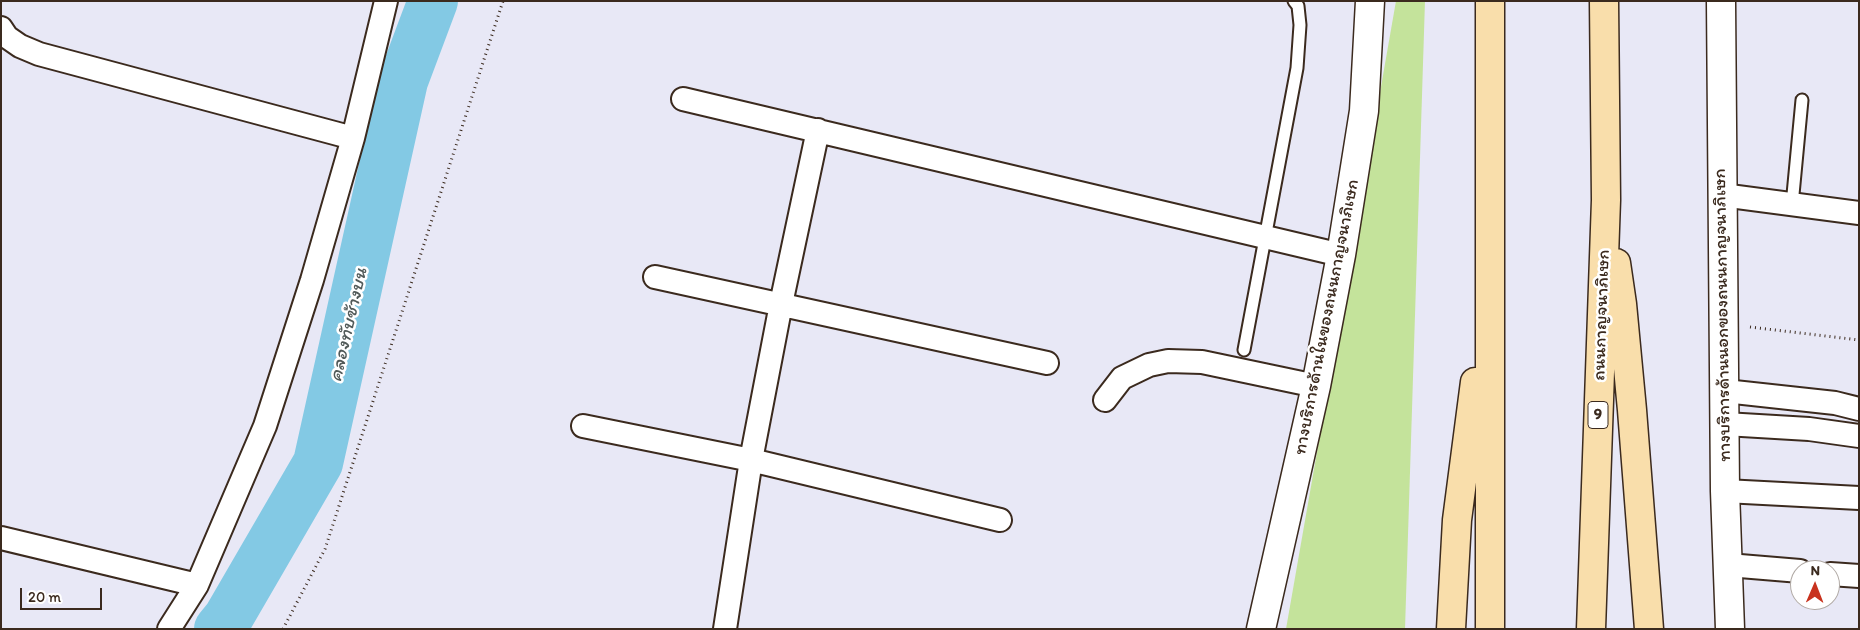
<!DOCTYPE html>
<html>
<head>
<meta charset="utf-8">
<style>
  body { margin:0 }
  #map { position:relative; width:1860px; height:630px; overflow:hidden; background:#e8e8f6; font-family:Itim,sans-serif }
  canvas { display:block }
  .frame { position:absolute; inset:0; border:2px solid #3b2a1e; pointer-events:none }
  .north { position:absolute; left:1790px; top:560px; width:50px; height:50px; box-sizing:border-box; background:#fff; border:1px solid #b1aaa5; border-radius:50%; rotate:1deg; font-size:14px; font-weight:700; line-height:20px; text-align:center; color:#3b2a1e }
  .north::after { content:''; display:block; margin:auto; width:18px; height:22px; background:#c8321e; clip-path:polygon(50% 0,100% 100%,50% 72%,0 100%) }
  .scale { position:absolute; left:20px; top:588px; width:82px; height:22px; box-sizing:border-box; border:2px solid #3b2a1e; border-top:0; padding-left:6px; font-size:15px; line-height:18px; white-space:nowrap; color:#3b2a1e; -webkit-text-stroke:4px #fff; paint-order:stroke }
</style>
</head>
<body>
<div id="map">
<canvas width="1860" height="630"></canvas>
<div class="frame"></div>
<div class="north">N</div>
<div class="scale">20 m</div>
</div>
<script>
const ctx = document.querySelector('canvas').getContext('2d');
ctx.lineJoin = 'round';
function fill(path, color) { ctx.fillStyle = color; ctx.fill(path, 'evenodd'); }
const shape = rows => new Path2D(rows.map(r => 'M' + r).join(''));
function strokePath(path, color, width, dash) { ctx.strokeStyle = color; ctx.lineWidth = width; ctx.lineCap = dash ? 'butt' : 'round'; ctx.setLineDash(dash || []); ctx.stroke(path); }
function label(font, color, halo, rows, align = 'center') {
  ctx.font = font + ' Itim,"Playpen Sans Thai",sans-serif'; ctx.lineWidth = 5; ctx.setLineDash([]); ctx.textBaseline = 'middle'; ctx.strokeStyle = halo; ctx.fillStyle = color; for (const [text, x, y, turn = 0] of rows) {
    ctx.save(); ctx.translate(x, y); ctx.rotate((+turn || 0) * Math.PI / 180); ctx.textAlign = isNaN(turn) ? turn : align; if (halo) ctx.strokeText(text, 0, 0); ctx.fillText(text, 0, 0); ctx.restore();
  }
}
const green = shape([
  [1396,1,1425,1,1405,629,1286,629]
]);
const river = shape([
  [219,629,228,618,318,463,403,81,433,1]
]);
const path = shape([
  [1750,327,1859,340],
  [283,629,325,549,503,1]
]);
const service = shape([
  [1792,205,1802,100],
  [1244,350,1297,68,1300,25,1298,6,1294,1]
]);
const minor = shape([
  [1,28,7,37,20,46,39,54,353,138],
  [683,99,1341,255],
  [1722,195,1859,213],
  [655,277,1047,363],
  [1725,391,1835,403,1859,409],
  [1105,400,1122,378,1149,365,1168,361,1202,362,1316,386],
  [1725,424,1809,429,1859,436],
  [583,426,751,460,1000,520],
  [1725,491,1859,498],
  [1,538,197,585],
  [1728,565,1800,571],
  [1830,574,1859,576],
  [169,629,197,585,265,426,312,280,353,138,386,1],
  [725,629,751,460,781,304,818,130]
]);
const secondary = shape([
  [1721,1,1725,491,1730,629],
  [1261,629,1316,386,1341,255,1364,111,1370,1]
]);
const motorway = shape([
  [1490,1,1490,629],
  [1616,263,1622,304,1632,410,1649,629],
  [1451,629,1457,520,1475,382],
  [1591,629,1606,200,1604,1]
]);
const shields = [
  [1598,415,20]
];
const shieldNames = [
  ["9",1598,415]
];
const streetNames = [
  ["ถนนกาญจนาภิเษก",1602,315,-88],
  ["ทางบริการด้านนอกของถนนกาญจนาภิเษก",1723,315,-91],
  ["ทางบริการด้านในของถนนกาญจนาภิเษก",1327,317,-79]
];
const waterNames = [
  ["คลองทับช้างบน",349,325,-77]
];
fill(green, '#c4e39b');
strokePath(river, '#83c9e4', 50);
strokePath(service, '#3b2a1e', 15);
strokePath(minor, '#3b2a1e', 26);
strokePath(secondary, '#3b2a1e', 31);
strokePath(motorway, '#3b2a1e', 31);
strokePath(path, '#3b2a1e', 3, [1, 4]);
strokePath(service, '#fff', 11);
strokePath(minor, '#fff', 22);
strokePath(secondary, '#fff', 28);
strokePath(motorway, '#f9deab', 28);
for (const [x, y, w] of shields) { const box = new Path2D(); box.roundRect(x - w / 2, y - 13.5, w, 27, 4); ctx.fillStyle = '#fff'; ctx.fill(box); strokePath(box, '#3b2a1e', 1); }
label('bold 16px', '#3b2a1e', null, shieldNames);
label('18px', '#3b2a1e', '#fff', streetNames);
label('italic 19px', '#515a59', '#fff', waterNames);
</script>
</body>
</html>
